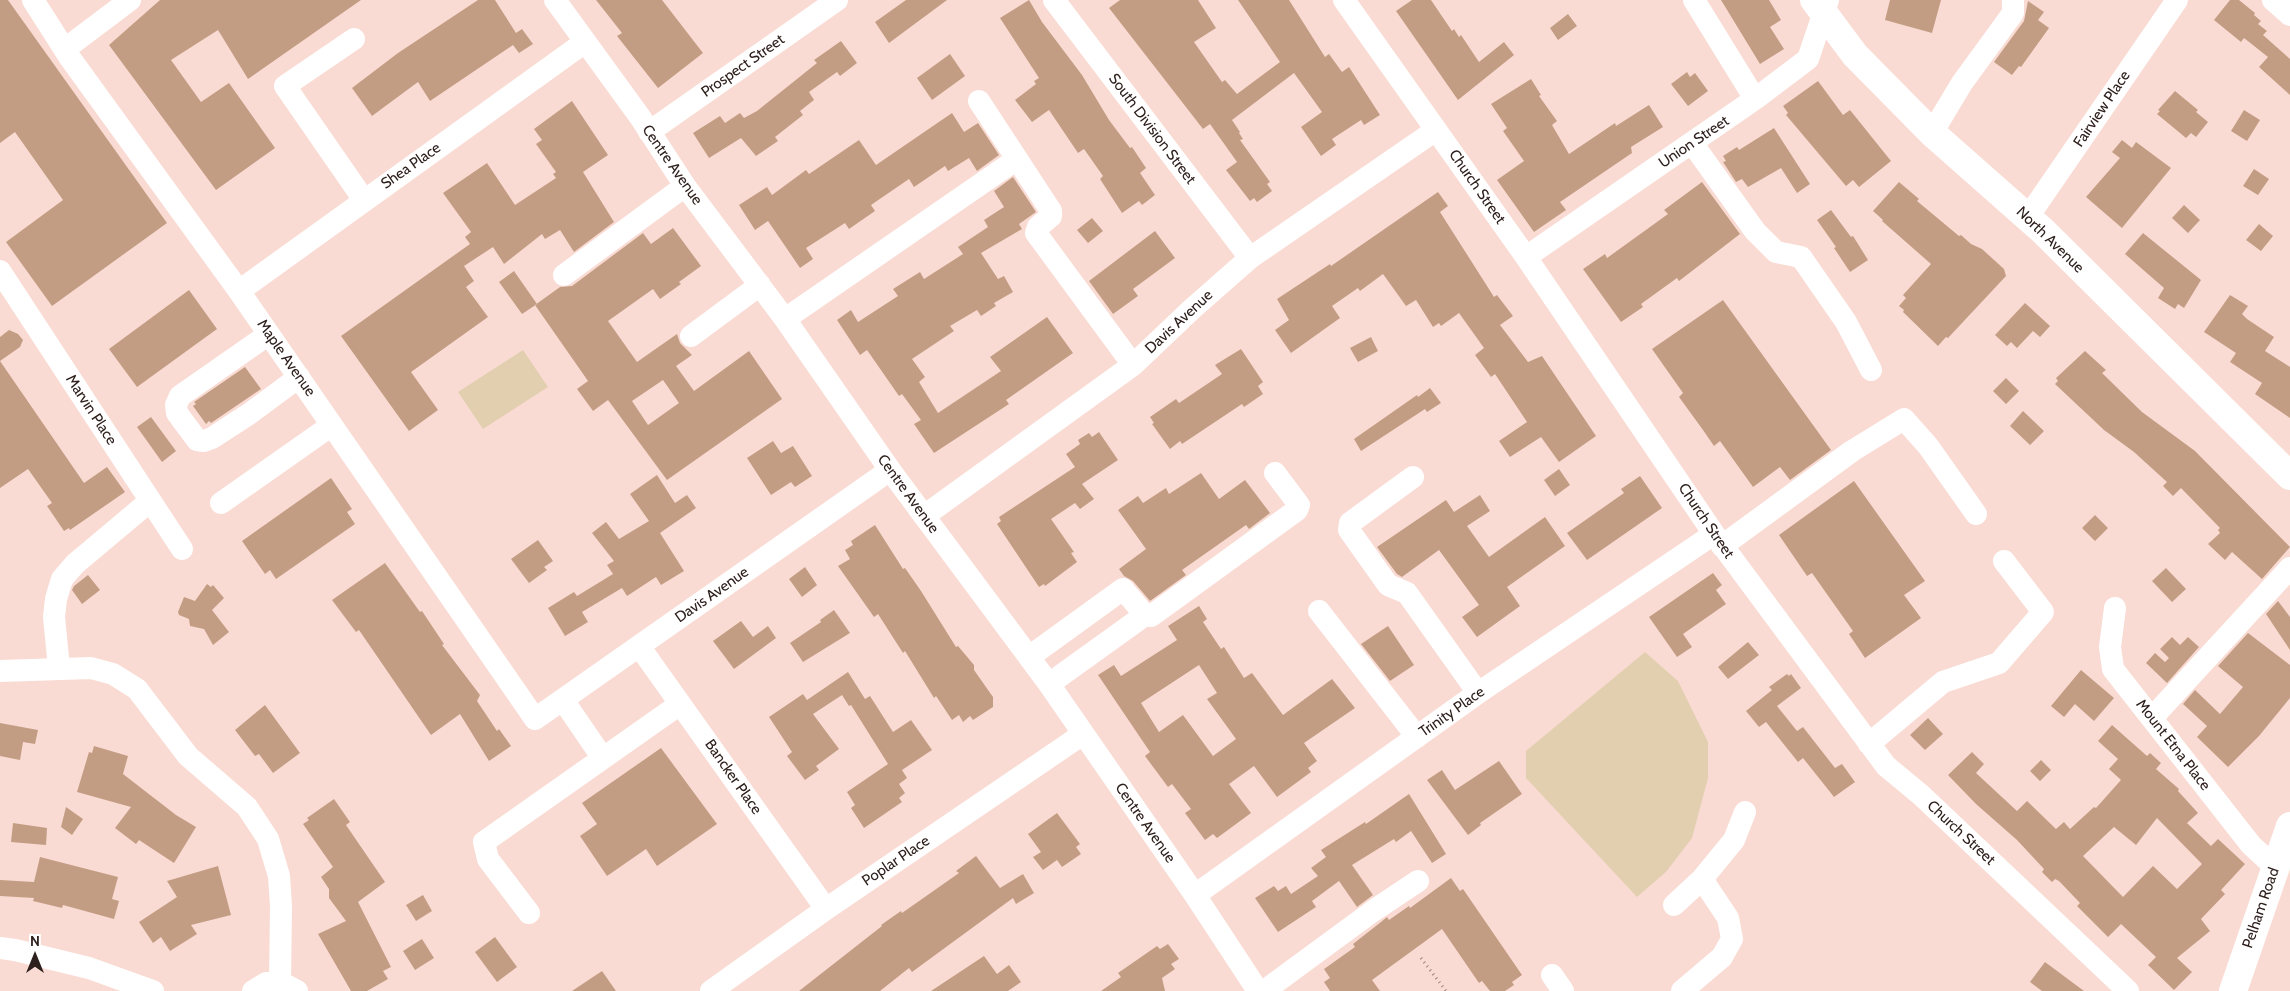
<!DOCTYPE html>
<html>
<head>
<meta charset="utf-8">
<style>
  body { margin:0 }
  #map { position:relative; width:2290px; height:991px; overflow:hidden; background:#fadbd3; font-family:Cabin,sans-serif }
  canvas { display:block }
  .north { position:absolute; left:10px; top:931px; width:50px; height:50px; -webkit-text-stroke:4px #fff; paint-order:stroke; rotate:0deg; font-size:14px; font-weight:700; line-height:20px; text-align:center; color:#2e201d }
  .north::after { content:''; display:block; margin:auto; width:18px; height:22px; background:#2e201d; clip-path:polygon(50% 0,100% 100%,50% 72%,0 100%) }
</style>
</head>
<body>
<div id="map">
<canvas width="2290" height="991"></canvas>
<div class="north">N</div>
</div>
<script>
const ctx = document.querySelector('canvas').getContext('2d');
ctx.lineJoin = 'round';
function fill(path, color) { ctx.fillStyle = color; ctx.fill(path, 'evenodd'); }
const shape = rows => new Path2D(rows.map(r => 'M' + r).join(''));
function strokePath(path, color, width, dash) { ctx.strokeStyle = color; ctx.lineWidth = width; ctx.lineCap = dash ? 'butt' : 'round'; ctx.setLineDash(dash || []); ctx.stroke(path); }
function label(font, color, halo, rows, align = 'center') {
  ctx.font = font + ' Cabin,sans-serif'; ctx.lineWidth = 4; ctx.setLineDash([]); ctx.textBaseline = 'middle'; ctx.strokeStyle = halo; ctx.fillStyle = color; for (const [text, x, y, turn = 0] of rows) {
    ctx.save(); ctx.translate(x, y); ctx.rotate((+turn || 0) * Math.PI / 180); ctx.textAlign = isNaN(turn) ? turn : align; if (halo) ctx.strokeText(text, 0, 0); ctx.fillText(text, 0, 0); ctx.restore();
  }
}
const green = shape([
  [523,350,548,387,483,429,458,392],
  [1645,652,1678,681,1708,742,1708,778,1692,838,1666,872,1637,897,1526,778,1526,751]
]);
const building = shape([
  [0,0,8,0,167,223,52,306,6,242,63,200,15,132,0,143],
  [160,0,361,0,248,79,218,30,171,60,201,102,229,83,275,148,216,190,109,45],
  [478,0,495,0,516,33,522,29,533,44,519,53,513,45,430,101,418,82,372,116,352,88,398,53],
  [596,0,662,0,703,53,658,88,617,36,622,33],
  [906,0,947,0,889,43,875,22],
  [1029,0,1042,22,1082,75,1109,120,1130,148,1132,147,1146,168,1140,173,1155,195,1142,205,1139,201,1122,213,1100,179,1103,176,1084,149,1078,153,1049,110,1032,122,1015,100,1036,84,1034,81,1039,78,1000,18],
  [1120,0,1198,0,1216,28,1194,42,1222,82,1225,80,1237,94,1280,62,1238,0,1289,0,1325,57,1329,54,1342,72,1349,67,1380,115,1364,125,1361,120,1332,139,1336,145,1321,156,1301,127,1322,112,1294,73,1232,120,1240,132,1239,133,1243,139,1240,140,1270,182,1267,184,1272,191,1257,202,1254,198,1250,201,1226,170,1237,162,1210,124,1203,129,1109,8],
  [1412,0,1431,0,1452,31,1454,29,1459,37,1461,35,1479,62,1504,42,1514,55,1458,100,1396,11],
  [1721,0,1769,0,1781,20,1770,27,1784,49,1760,64],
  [1890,0,1941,0,1932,33,1885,20],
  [2230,0,2239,0,2255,13,2254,15,2261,21,2258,24,2267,31,2263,35,2290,59,2290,95,2259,67,2268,57,2244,38,2241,42,2214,20],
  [2028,1,2044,12,2038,20,2049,28,2021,67,2019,66,2012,75,1994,62,2024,21],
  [1568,14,1577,26,1558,40,1550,28],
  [841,41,857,63,840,76,837,72,809,92,814,100,800,111,803,115,775,137,778,141,756,156,741,138,709,158,693,133,720,116,725,123,740,113,744,118,757,111,817,63,814,60],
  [950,54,965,76,932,100,917,78],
  [1687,72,1690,77,1695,73,1708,91,1688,106,1671,84],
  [1531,79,1541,95,1539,96,1557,121,1552,125,1569,154,1615,123,1616,126,1649,105,1663,127,1631,147,1632,153,1560,202,1566,210,1534,232,1497,180,1524,161,1503,131,1507,128,1491,104],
  [1818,81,1843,115,1850,110,1891,161,1859,187,1853,180,1846,186,1786,115,1788,113,1783,106],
  [2175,91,2198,110,2196,112,2208,122,2196,137,2191,133,2186,138,2157,114,2160,111,2158,110],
  [572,101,608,155,583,172,614,222,574,252,560,230,545,239,542,234,504,264,493,247,464,266,474,281,466,287,488,317,411,372,438,410,409,431,341,336,470,244,465,237,471,232,443,193,487,163,515,205,556,178,553,174,556,172,536,144,542,140,534,129],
  [2244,110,2260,120,2247,141,2231,131],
  [952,113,964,132,978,123,999,155,977,171,969,158,948,171,945,166,914,187,909,179,871,205,875,211,849,229,845,223,806,248,813,259,800,268,768,221,755,230,739,205,767,187,772,195,806,170,809,174,859,140,876,165],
  [1774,128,1810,184,1797,193,1781,168,1748,187,1742,179,1736,182,1723,162,1726,161,1723,156,1737,147,1739,150],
  [2122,140,2132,148,2136,142,2171,168,2122,228,2086,197,2120,158,2112,152],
  [2254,169,2269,179,2258,195,2243,186],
  [1013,177,1036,212,1019,224,1022,229,981,253,998,279,1004,276,1013,292,994,303,996,306,981,316,977,310,950,326,954,331,912,359,925,377,919,382,938,413,1001,371,990,357,1047,317,1073,353,1006,400,1009,404,934,453,914,424,921,420,902,394,899,396,867,350,860,355,837,320,851,310,858,322,898,296,893,289,920,272,924,279,963,254,958,247,988,227,984,220,1004,207,994,191],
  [1702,182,1740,234,1679,281,1677,278,1641,304,1643,307,1621,322,1583,269,1605,254,1607,258,1668,214,1664,210],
  [1899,182,1919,199,1917,201,1959,236,1961,235,1971,244,1982,249,2004,269,2006,276,1948,338,1946,337,1938,346,1903,312,1904,310,1899,306,1906,298,1903,295,1931,264,1882,221,1883,220,1873,211],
  [1438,192,1448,206,1440,212,1494,297,1497,295,1513,316,1500,325,1528,362,1542,356,1596,436,1559,462,1541,437,1510,457,1499,441,1527,422,1495,374,1491,377,1475,355,1484,348,1459,313,1441,326,1439,323,1433,327,1416,300,1406,306,1383,274,1360,291,1358,288,1332,306,1340,318,1291,353,1275,330,1289,320,1277,299,1330,264,1331,266],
  [2184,205,2200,220,2188,233,2172,218],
  [1831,210,1851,237,1853,236,1868,260,1850,272,1834,248,1836,247,1817,220],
  [1092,218,1103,231,1088,243,1077,230],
  [2259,224,2273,236,2261,251,2246,240],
  [673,228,701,266,679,282,681,284,660,299,653,289,608,321,637,362,677,334,680,343,692,355,676,366,694,391,749,351,782,399,667,480,608,400,593,411,577,389,588,381,535,305,560,287,572,286,643,233,651,244],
  [663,380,679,403,648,425,632,401],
  [1155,231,1175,258,1133,289,1138,296,1113,314,1089,281],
  [2143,233,2201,280,2184,308,2178,304,2175,309,2158,298,2164,288,2125,254],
  [514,271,537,304,522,314,499,282],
  [189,290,217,329,137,387,109,349],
  [2230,295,2248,306,2242,314,2247,319,2274,337,2265,351,2290,367,2290,418,2255,394,2262,383,2230,362,2236,353,2204,332],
  [1723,300,1831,450,1790,480,1780,467,1753,487,1720,441,1714,446,1703,430,1679,397,1683,393,1652,349],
  [2025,303,2050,326,2040,337,2033,331,2017,348,2011,342,2007,346,1995,335],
  [9,330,18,334,23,340,20,347,0,361,0,337],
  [1371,337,1378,351,1358,362,1350,348],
  [1241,349,1263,382,1258,386,1263,394,1244,407,1242,404,1182,444,1180,441,1170,449,1152,424,1154,423,1150,417,1176,399,1179,403,1222,374,1215,365],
  [2085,351,2106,370,2102,373,2142,412,2195,451,2290,547,2262,579,2232,552,2225,560,2208,544,2220,533,2218,530,2220,528,2181,488,2173,496,2163,486,2167,482,2134,452,2104,430,2055,384,2058,381,2056,378],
  [0,361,84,483,107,467,125,492,70,530,69,528,64,531,47,506,52,503,28,469,0,488],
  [245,367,261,389,211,423,209,421,206,424,193,406,196,404,194,402],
  [2006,378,2019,391,2006,404,1993,391],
  [1430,388,1441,403,1427,412,1425,409,1361,451,1354,439,1417,395,1418,397],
  [2023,411,2044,431,2030,445,2010,426],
  [151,417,176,451,162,462,137,427],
  [1099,432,1118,460,1082,484,1094,499,1080,509,1075,503,1051,519,1074,552,1071,553,1077,562,1045,586,1044,584,1039,587,997,524,1001,521,999,517,1075,467,1066,454,1080,444,1078,440,1089,433,1092,437],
  [773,441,781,453,793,446,812,476,795,487,791,482,771,495,747,458],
  [1559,469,1570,485,1555,496,1544,480],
  [1201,473,1219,499,1245,480,1270,513,1249,529,1246,525,1182,570,1186,575,1150,601,1133,581,1124,576,1119,569,1146,549,1118,510,1138,496,1143,503,1166,488,1169,494],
  [657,475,675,503,687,495,696,508,660,533,684,571,661,585,656,577,627,596,622,588,582,612,588,622,565,636,548,608,574,592,577,596,613,574,607,565,614,561,592,533,606,522,619,539,649,521,630,494],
  [1640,476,1662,508,1587,560,1567,533,1624,493,1621,489],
  [331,478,352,509,347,512,355,524,276,579,270,570,265,574,242,541],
  [1854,481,1925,581,1904,595,1921,618,1865,658,1849,634,1853,631,1812,573,1807,576,1779,535],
  [1480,495,1490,511,1467,526,1489,557,1545,517,1565,546,1507,587,1520,606,1477,637,1462,617,1479,605,1439,550,1402,577,1397,574,1377,547,1446,500,1454,512],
  [2095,515,2108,528,2095,541,2082,528],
  [875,525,903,569,905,568,921,591,956,647,958,646,974,665,974,670,993,697,993,707,973,720,970,716,963,722,959,715,952,720,936,696,934,698,905,651,903,653,878,614,874,617,838,566,850,559,845,550,853,545,851,541],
  [538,540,553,561,544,567,547,570,529,583,511,559],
  [385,563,420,612,422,611,444,644,442,645,480,695,477,701,497,731,499,729,511,746,489,761,460,714,431,735,359,630,356,632,332,600],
  [805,567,817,585,802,597,789,579],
  [2166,568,2186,589,2172,602,2152,581],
  [1713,573,1722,585,1716,590,1726,604,1683,634,1692,647,1677,657,1649,617],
  [88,575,100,590,82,604,72,590,74,586],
  [207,584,211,587,213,585,224,598,212,610,229,632,213,645,204,629,190,626,189,619,179,615,178,612,184,597,195,601],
  [2278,601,2290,617,2290,650,2266,614],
  [1199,606,1207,619,1203,622,1221,649,1224,647,1244,678,1252,673,1283,715,1332,679,1355,708,1304,743,1317,761,1308,768,1311,772,1277,797,1254,766,1229,784,1251,813,1217,838,1213,834,1205,840,1185,813,1191,809,1172,784,1168,787,1145,756,1150,752,1098,675,1114,665,1121,676,1177,640,1168,626],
  [1199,665,1217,693,1207,699,1236,739,1213,756,1183,715,1159,732,1141,703],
  [834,610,850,633,803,662,790,643,821,622,820,620],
  [741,621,753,637,768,626,776,638,734,669,713,641],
  [1388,626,1414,665,1390,681,1361,644],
  [2248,633,2290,665,2290,698,2259,736,2228,767,2197,737,2207,726,2183,704,2195,690,2220,714,2243,687,2218,666],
  [2172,637,2180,645,2188,637,2199,647,2167,683,2146,663,2155,653,2165,662,2169,658,2160,649],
  [1748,642,1759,655,1728,679,1718,667],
  [2081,670,2114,698,2094,721,2075,704,2064,717,2051,706],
  [848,672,865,699,870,696,893,732,911,720,932,750,902,770,907,778,899,784,905,793,899,798,902,802,864,828,851,808,855,805,847,792,888,764,851,705,849,706,842,695,813,714,839,749,816,766,819,770,805,780,787,756,792,752,769,717,803,694,807,700],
  [1787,674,1789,676,1791,674,1801,688,1777,706,1797,731,1803,727,1835,768,1842,764,1855,782,1834,797,1803,758,1798,762,1766,722,1759,727,1746,711,1772,690,1769,687],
  [265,705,300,753,273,773,259,754,255,756,235,730],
  [1928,718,1943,734,1925,750,1910,735],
  [0,723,38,730,35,744,23,742,20,760,0,756],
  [2112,725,2147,756,2150,753,2161,763,2156,769,2179,789,2178,791,2198,813,2187,823,2211,846,2218,839,2245,864,2221,890,2225,894,2201,919,2210,931,2177,958,2192,972,2174,990,2148,965,2156,957,2121,924,2108,937,2077,906,2080,903,2059,881,2055,879,2052,882,2042,872,2044,869,2017,840,1976,804,1948,775,1972,752,1984,764,1976,773,2017,811,2027,801,2056,829,2064,822,2070,829,2094,807,2096,808,2121,780,2109,769,2118,759,2098,741],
  [2157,818,2202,864,2177,889,2153,866,2123,897,2083,856,2114,827,2136,845],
  [94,746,128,756,123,774,176,815,196,827,174,863,139,840,136,844,115,828,131,807,77,792,89,752,92,753],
  [661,748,717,824,657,866,646,849,607,876,580,836,597,824,582,803],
  [2041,760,2051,770,2040,781,2030,771],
  [1499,761,1522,794,1480,823,1481,825,1468,835,1427,780,1442,770,1455,790],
  [1409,794,1446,854,1432,863,1411,831,1396,842,1394,839,1352,865,1373,895,1357,907,1339,881,1312,901,1316,907,1278,932,1255,898,1274,886,1278,891,1286,886,1291,894,1318,876,1311,868,1326,857,1321,850,1365,822,1366,824],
  [334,799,350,822,346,825,385,882,358,902,391,967,383,971,388,979,367,991,351,991,318,934,346,921,329,898,329,889,321,877,333,867,303,824,309,820,307,818],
  [66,807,83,819,72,835,61,827],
  [1057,813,1080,844,1076,847,1081,854,1062,867,1057,860,1043,870,1033,857,1041,852,1028,834],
  [13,823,47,828,46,845,11,842],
  [976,856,1000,888,1023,874,1034,893,1016,904,1013,898,912,972,909,968,880,991,799,991,882,926,881,925,901,911,902,913,959,873,956,871],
  [40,857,118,877,112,899,119,901,114,919,63,905,62,908,33,901,34,898,0,896,0,880,34,882],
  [218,866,231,915,191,925,197,934,170,951,161,937,153,943,139,922,177,897,167,881],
  [1451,878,1460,891,1463,889,1522,975,1512,982,1514,985,1505,991,1490,991,1482,981,1479,983,1442,929,1372,980,1380,991,1330,991,1324,982,1330,978,1324,969,1355,947,1353,944,1381,922,1387,917,1389,920,1409,906,1410,908],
  [423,895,432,911,416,921,406,905],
  [495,937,517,967,497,982,475,952],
  [422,939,434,958,415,970,403,951],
  [1168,944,1179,959,1171,964,1175,969,1162,978,1165,991,1101,991,1121,977,1118,973,1157,946,1160,949],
  [984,956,997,974,1009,965,1021,982,1008,991,931,991],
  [2045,962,2084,991,2042,991,2030,982],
  [602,971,616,991,572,991]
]);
const path = shape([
  [1421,958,1446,991]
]);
const minor = shape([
  [33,0,70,58,239,291,535,719,890,470],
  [555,0,640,117,685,186,785,319,890,470,1049,684,1195,895,1258,991],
  [1054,0,1250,258],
  [1344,0,1526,257,1714,534,1886,766,1921,795,2128,991],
  [1694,0,1755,99],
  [2273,0,2290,15],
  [354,39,285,86,364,200],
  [65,49,130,0],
  [979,101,1051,211,1051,216,1038,227,1036,233,1133,365],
  [649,132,837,0],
  [1932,133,1962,83,2013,13,2013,0],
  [1692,143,1755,231,1776,252,1801,257,1846,322,1871,370],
  [2028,217,2177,0],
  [1526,257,1755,99,1808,59,1828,0],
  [0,271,182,549],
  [564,275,685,186],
  [239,291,585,42],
  [785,319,1017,159],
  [269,334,180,396,176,405,177,413,197,440,204,441,212,438,249,414,299,377],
  [691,336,760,285],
  [1413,477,1350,523,1349,530,1388,585,1407,593,1478,693],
  [221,503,332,425],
  [924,516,1133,365,1192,309,1250,258,1436,130],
  [1722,546,1852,451,1904,419,1928,446,1976,514],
  [2115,608,2110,647,2113,669,2251,845,2275,867],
  [1319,611,1417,737],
  [1145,615,1151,616,1297,510,1299,505,1275,473],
  [639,646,826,909],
  [1029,657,1123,589,1145,615,1049,684],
  [59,668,54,617,56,599,62,579,75,564,150,501],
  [0,671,91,668,113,674,137,689,188,756,247,807,268,839,279,876,281,906,280,983],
  [563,700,602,757],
  [2152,718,2290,568],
  [1869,744,1943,682,1999,663,2043,612,2004,561],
  [1195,895,1478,693,1714,534],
  [1674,905,1702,879],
  [529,913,488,859,484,842,680,704],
  [0,948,15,950,89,968,153,991],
  [1552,975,1563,991],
  [253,991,266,983,282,983,297,991],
  [711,991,826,909,1083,734],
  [1264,991,1373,911,1418,881],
  [1682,991,1722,957,1732,939,1728,918,1702,879,1734,840,1745,812]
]);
const major = shape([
  [1814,0,1855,55,1932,133,2043,231,2290,476],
  [2233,991,2290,826]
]);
const streetNames = [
  ["Prospect Street",743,66,-35],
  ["Fairview Place",2102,109,-56],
  ["South Division Street",1152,129,53],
  ["Union Street",1694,142,-34],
  ["Centre Avenue",672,165,55],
  ["Shea Place",411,166,-35],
  ["Church Street",1477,187,55],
  ["North Avenue",2050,240,44],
  ["Davis Avenue",1179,322,-43],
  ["Maple Avenue",286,358,55],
  ["Marvin Place",91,410,57],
  ["Centre Avenue",908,494,54],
  ["Church Street",1706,521,56],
  ["Davis Avenue",712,595,-35],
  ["Trinity Place",1452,712,-35],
  ["Mount Etna Place",2173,745,52],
  ["Bancker Place",733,777,55],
  ["Centre Avenue",1145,823,55],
  ["Church Street",1961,833,43],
  ["Poplar Place",896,861,-34],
  ["Pelham Road",2261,908,-71]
];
fill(green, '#e2cfb0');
fill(building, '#c39d83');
strokePath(path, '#9b847e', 3, [1, 4]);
strokePath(minor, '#fff', 22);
strokePath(major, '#fff', 28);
label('15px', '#2e201d', '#fff', streetNames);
</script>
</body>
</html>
